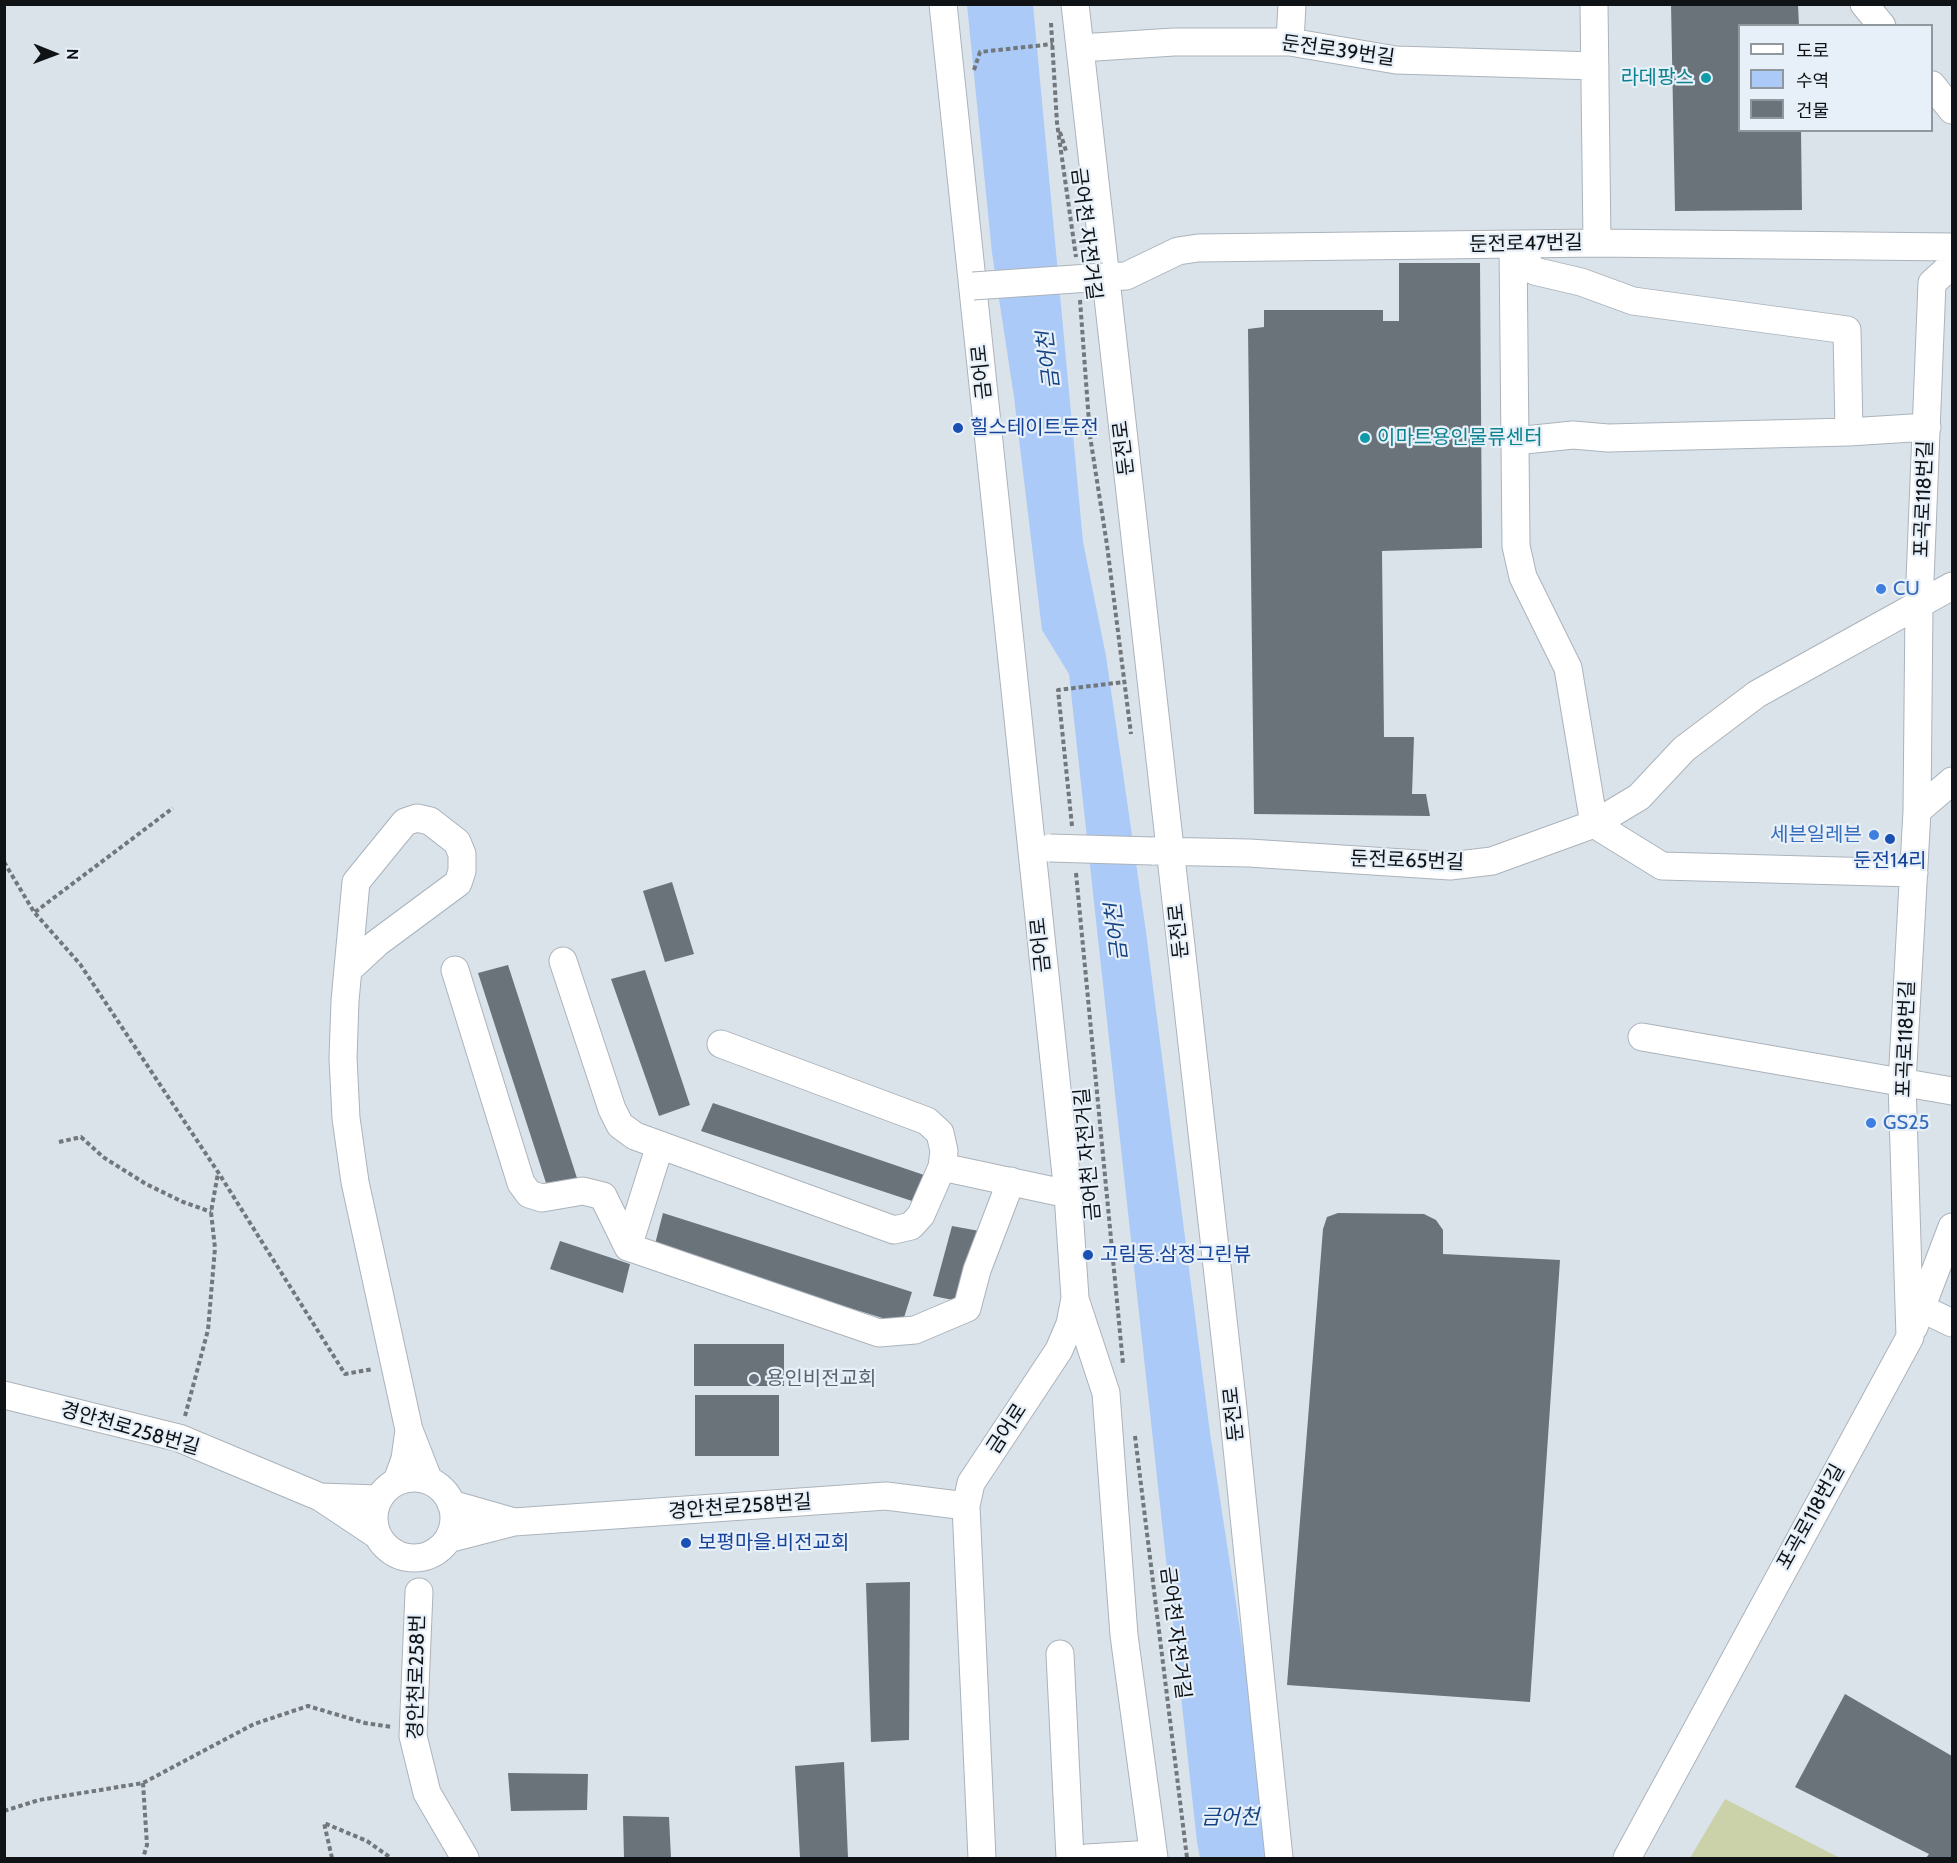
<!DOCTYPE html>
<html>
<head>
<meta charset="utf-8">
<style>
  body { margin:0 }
  #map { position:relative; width:1957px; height:1863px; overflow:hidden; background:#dae3ea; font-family:Cabin,"Noto Sans KR",sans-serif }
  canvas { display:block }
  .frame { position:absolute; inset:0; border:6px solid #101315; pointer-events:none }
  .legend { position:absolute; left:1738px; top:24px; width:195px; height:108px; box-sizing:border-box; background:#e7f0f8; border:2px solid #91989d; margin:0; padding:8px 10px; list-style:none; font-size:18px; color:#101315 }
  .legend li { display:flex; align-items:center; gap:12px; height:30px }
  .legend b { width:30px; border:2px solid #91989d }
  .north { position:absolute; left:24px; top:24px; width:60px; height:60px; -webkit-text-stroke:4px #e7f0f8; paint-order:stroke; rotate:91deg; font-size:16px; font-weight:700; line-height:24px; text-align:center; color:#101315 }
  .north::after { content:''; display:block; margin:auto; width:21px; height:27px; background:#101315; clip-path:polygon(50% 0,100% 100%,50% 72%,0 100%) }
</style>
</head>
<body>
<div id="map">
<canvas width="1957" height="1863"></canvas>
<div class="frame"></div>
<ul class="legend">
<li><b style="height:8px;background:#fff"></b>도로</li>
<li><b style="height:16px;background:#abcaf7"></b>수역</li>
<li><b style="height:16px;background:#6b737a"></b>건물</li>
</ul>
<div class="north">N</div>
</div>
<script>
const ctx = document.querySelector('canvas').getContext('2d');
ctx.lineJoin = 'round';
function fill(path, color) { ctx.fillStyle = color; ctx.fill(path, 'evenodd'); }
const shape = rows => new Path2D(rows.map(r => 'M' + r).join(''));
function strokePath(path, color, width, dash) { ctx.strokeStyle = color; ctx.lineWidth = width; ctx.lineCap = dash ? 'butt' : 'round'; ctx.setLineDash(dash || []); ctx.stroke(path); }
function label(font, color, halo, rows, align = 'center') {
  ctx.font = font + ' Cabin,"Noto Sans KR",sans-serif'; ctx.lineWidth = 4.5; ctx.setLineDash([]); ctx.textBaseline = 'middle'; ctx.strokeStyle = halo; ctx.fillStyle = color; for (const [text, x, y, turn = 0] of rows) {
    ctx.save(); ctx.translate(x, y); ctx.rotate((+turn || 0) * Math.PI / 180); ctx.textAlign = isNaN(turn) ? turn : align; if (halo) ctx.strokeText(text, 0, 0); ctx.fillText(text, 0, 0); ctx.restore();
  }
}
const green = shape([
  [1725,1799,1840,1858,1690,1858]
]);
const water = shape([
  [967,5,1033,5,1083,542,1106,656,1146,932,1210,1433,1255,1728,1270,1858,1200,1858,1197,1842,1069,674,1042,630,1014,397,992,253]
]);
const building = shape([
  [1671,4,1798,4,1799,26,1740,26,1740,130,1801,130,1802,210,1675,211],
  [1399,263,1480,263,1482,548,1382,551,1384,737,1414,737,1412,794,1426,794,1430,816,1254,814,1248,329,1264,327,1264,310,1383,310,1383,321,1399,321],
  [672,882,694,954,665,962,643,891],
  [508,965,577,1178,546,1183,478,973],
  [645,970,690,1105,659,1116,611,979],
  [713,1103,924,1175,915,1202,701,1131],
  [663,1213,912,1292,902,1324,654,1248],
  [1338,1213,1424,1214,1436,1220,1443,1230,1443,1254,1560,1260,1530,1702,1287,1685,1323,1229,1327,1217],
  [952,1226,985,1232,963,1302,933,1296],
  [560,1241,630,1264,623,1293,550,1269],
  [694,1344,784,1344,784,1386,694,1386],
  [695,1395,779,1395,779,1456,695,1456],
  [910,1582,909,1740,871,1742,866,1583],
  [1845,1694,1952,1756,1952,1858,1926,1858,1929,1854,1795,1787],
  [844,1762,848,1858,800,1858,795,1766],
  [508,1773,588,1774,587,1810,511,1811],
  [623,1816,669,1817,671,1858,624,1858]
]);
const path = shape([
  [1051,23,1057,123,1076,257],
  [974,70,980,52,1053,44],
  [1060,132,1066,151],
  [1080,300,1090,436,1107,545,1131,734],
  [1072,826,1058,690,1124,682],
  [4,862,34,912,80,964,218,1172,345,1374,373,1369],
  [1076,873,1123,1364],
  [35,912,173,808],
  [59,1142,81,1137,103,1157,146,1184,183,1202,211,1212],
  [185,1416,208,1330,215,1248,211,1212,218,1173],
  [1135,1436,1187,1858],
  [143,1783,147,1845,143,1858],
  [4,1811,39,1800,143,1783,254,1724,308,1706,365,1723,392,1727],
  [332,1858,324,1823,367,1841,391,1858]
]);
const minor = shape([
  [943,4,1068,1194,1075,1298,1070,1324,1059,1350,971,1483,966,1506,982,1858],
  [1075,4,1232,1399,1279,1858],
  [1594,4,1597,243],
  [1864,4,1882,26],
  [1290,42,1292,4],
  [1080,48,1174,42,1290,42,1396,60,1595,66],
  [1932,85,1952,110],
  [1513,245,1516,546,1523,577,1568,668,1594,824,1639,797,1684,749,1757,694,1952,586],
  [1513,245,1534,271,1581,282,1633,301,1847,330,1849,432],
  [1104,277,1126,276,1178,251,1198,248,1597,243,1952,247],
  [1515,441,1573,435,1608,438,1849,432,1927,427],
  [1917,811,1952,781],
  [1153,851,1249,853,1450,866,1492,861,1594,824,1662,866,1914,873],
  [563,961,612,1109,620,1125,635,1136,894,1230,911,1226,921,1215,942,1167],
  [349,969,377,943,458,883,462,871,462,854,457,842,430,821,417,818,405,822,356,882,345,1001,343,1058,346,1118,355,1182,409,1430],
  [455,970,521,1183,529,1194,542,1198,583,1191,603,1196,628,1247,879,1333,915,1330,967,1308,977,1270,1011,1181],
  [1642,1037,1952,1091],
  [721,1044,927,1121,940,1133,944,1151,942,1167,1068,1194],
  [628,1247,660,1145],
  [1075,1299,1106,1393,1124,1635,1154,1858],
  [1921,1308,1952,1323],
  [1914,1327,1952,1227],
  [4,1395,179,1438,320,1497],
  '374 1518a40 40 0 1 1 80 0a40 40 0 1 1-80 0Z',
  [397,1481,405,1459,409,1430,429,1481],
  [514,1522,886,1496,966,1506],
  [377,1535,320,1497,378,1499],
  [448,1539,514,1522,451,1504],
  [419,1592,413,1736,427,1793,465,1858],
  [1060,1654,1070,1858],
  [1087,1858,1153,1854],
  [1627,1858,1910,1337,1902,1083,1917,811,1919,605,1932,283,1952,265]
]);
const minorBridge = shape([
  [973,286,1104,277],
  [1050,848,1152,851]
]);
const markers = [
  [1706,78,6,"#0f9aa8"],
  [958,428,6,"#1a4fb4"],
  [1365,438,6,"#0f9aa8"],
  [1881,589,6,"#3f7fe0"],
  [1874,835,6,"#3f7fe0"],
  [1890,839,6,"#1a4fb4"],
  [1871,1123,6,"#3f7fe0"],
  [1088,1255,6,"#1a4fb4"],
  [754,1379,6,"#6b7280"],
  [686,1543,6,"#1a4fb4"]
];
const streetNames = [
  ["둔전로39번길",1338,51,8],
  ["금어천 자전거길",1086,234,83],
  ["둔전로47번길",1526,244,-1],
  ["금어로",982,372,-96],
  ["둔전로",1124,448,-97],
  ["포곡로118번길",1924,499,-88],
  ["둔전로65번길",1407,861,2],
  ["둔전로",1179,931,-96],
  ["금어로",1041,945,-96],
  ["포곡로118번길",1906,1039,-88],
  ["금어천 자전거길",1088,1154,-95],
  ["둔전로",1234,1414,-96],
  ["경안천로258번길",130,1429,16],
  ["금어로",1007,1429,-57],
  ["경안천로258번길",740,1507,-4],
  ["포곡로118번길",1811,1517,-61],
  ["금어천 자전거길",1175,1633,83],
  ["경안천로258번",417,1677,-89]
];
const cultureNames = [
  ["라데팡스",1694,78],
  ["이마트용인물류센터",1377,438,"left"]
];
const transitNames = [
  ["힐스테이트둔전",970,428],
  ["둔전14리",1890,861,"center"],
  ["고림동.삼정그린뷰",1100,1255],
  ["보평마을.비전교회",698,1543]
];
const shopNames = [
  ["CU",1893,589],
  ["세븐일레븐",1862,835,"right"],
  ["GS25",1883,1123]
];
const worshipNames = [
  ["용인비전교회",766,1379]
];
const waterNames = [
  ["금어천",1049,360,-97],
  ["금어천",1117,932,-97],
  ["금어천",1230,1818]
];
fill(green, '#cbd2aa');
fill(water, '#abcaf7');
fill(building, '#6b737a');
strokePath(minor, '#abb3bb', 29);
strokePath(path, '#71777b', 4, [4.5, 3]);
strokePath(minor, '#fff', 27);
strokePath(minorBridge, '#abb3bb', 29, []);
strokePath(minorBridge, '#fff', 27);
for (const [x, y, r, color] of markers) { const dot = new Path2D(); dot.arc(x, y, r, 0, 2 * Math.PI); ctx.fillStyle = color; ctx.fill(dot); strokePath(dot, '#e7f0f8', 2); }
label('20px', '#101315', '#e7f0f8', streetNames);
label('20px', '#0d838f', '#e7f0f8', cultureNames, 'right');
label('20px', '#164399', '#e7f0f8', transitNames, 'left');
label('20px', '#366cbe', '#e7f0f8', shopNames, 'left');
label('20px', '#5b616d', '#e7f0f8', worshipNames, 'left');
label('italic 21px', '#144384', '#e7f0f8', waterNames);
</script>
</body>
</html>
